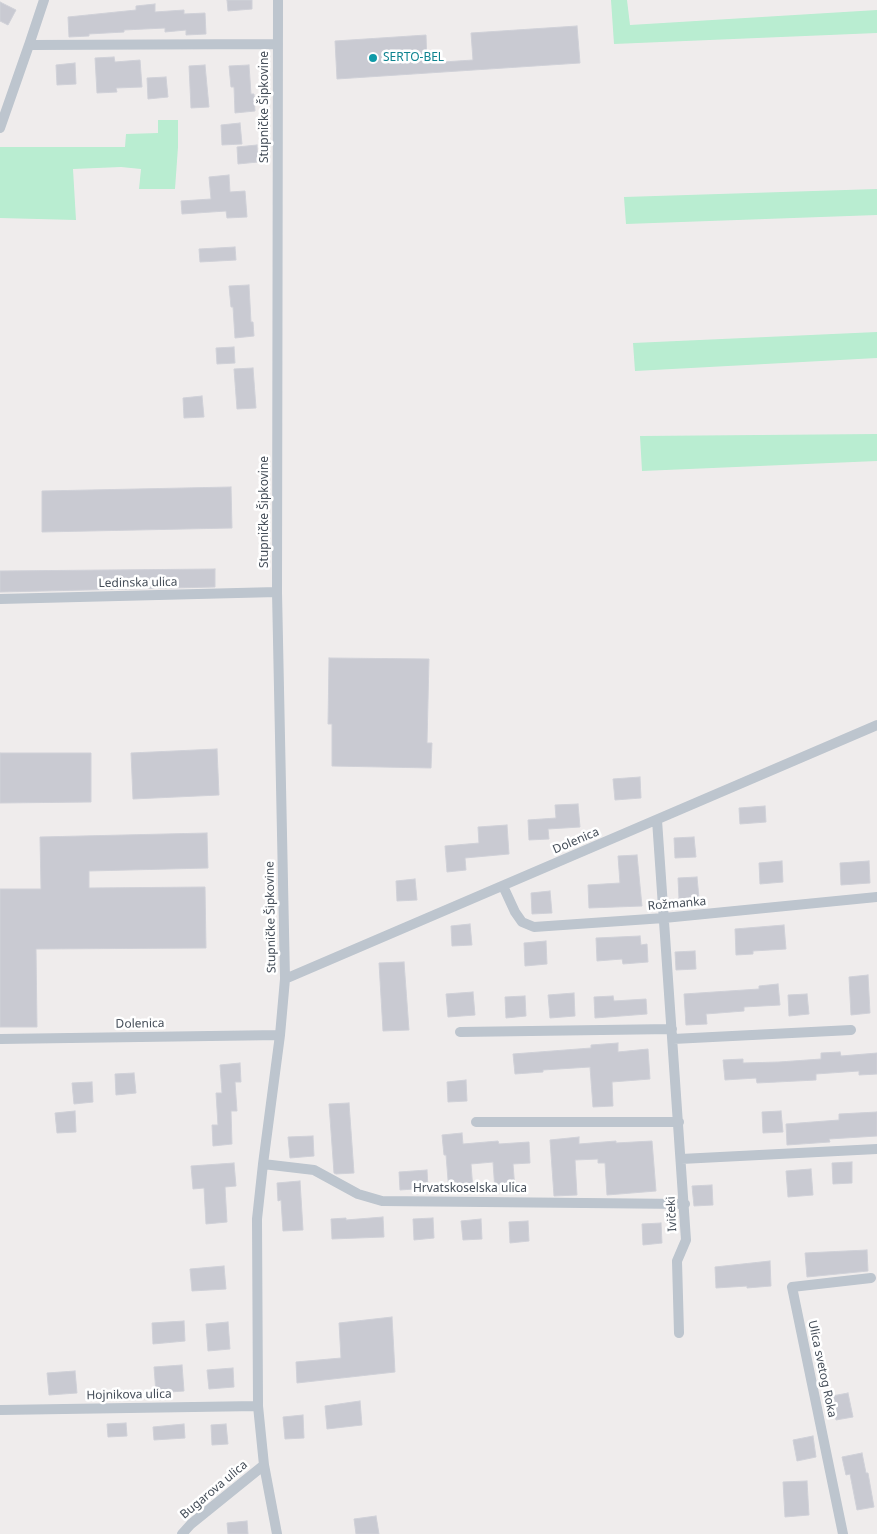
<!DOCTYPE html>
<html>
<head>
<meta charset="utf-8">
<style>
  body { margin:0 }
  canvas { display:block; background:#efecec }
</style>
</head>
<body>
<canvas width="877" height="1534"></canvas>
<script>
const ctx = document.querySelector('canvas').getContext('2d');
ctx.lineJoin = 'round';
function fill(path, color) { ctx.fillStyle = color; ctx.fill(path, 'evenodd'); }
const shape = rows => new Path2D(rows.map(r => 'M' + r).join(''));
function strokePath(path, color, width, dash) { ctx.strokeStyle = color; ctx.lineWidth = width; ctx.lineCap = dash ? 'butt' : 'round'; ctx.setLineDash(dash || []); ctx.stroke(path); }
function label(font, color, halo, rows, align = 'center') {
  ctx.font = font + ' "Noto Sans",sans-serif'; ctx.lineWidth = 5; ctx.setLineDash([]); ctx.textBaseline = 'middle'; ctx.strokeStyle = halo; ctx.fillStyle = color; for (const [text, x, y, turn = 0] of rows) {
    ctx.save(); ctx.translate(x, y); ctx.rotate((+turn || 0) * Math.PI / 180); ctx.textAlign = isNaN(turn) ? turn : align; if (halo) ctx.strokeText(text, 0, 0); ctx.fillText(text, 0, 0); ctx.restore();
  }
}
const green = shape([
  [611,0,627,0,630,25,877,10,877,33,614,44],
  [158,120,178,120,178,147,175,189,139,189,141,169,121,167,73,169,76,220,0,218,0,147,125,147,126,134,158,133],
  [877,189,877,215,626,224,624,197],
  [877,332,877,358,635,371,633,343],
  [877,434,877,461,642,471,640,436]
]);
const building = shape([
  [227,0,252,0,252,9,228,11,227,0],
  [0,2,16,10,8,25,0,21,0,2],
  [155,4,155,12,184,10,184,14,205,13,206,34,186,35,186,30,165,32,165,28,124,30,124,32,89,34,89,36,69,37,68,17,136,10,136,6,155,4],
  [577,26,580,63,337,79,335,41,426,35,427,63,473,60,471,33,577,26],
  [114,57,115,62,140,60,142,87,116,88,117,92,97,93,95,58,114,57],
  [75,63,76,84,57,85,56,65,75,63],
  [205,65,209,107,191,108,189,66,205,65],
  [249,65,251,94,254,94,255,111,235,113,234,87,231,87,229,66,249,65],
  [166,77,168,97,148,99,147,78,166,77],
  [240,123,242,144,222,145,221,125,240,123],
  [257,145,258,162,238,164,237,147,257,145],
  [229,175,230,192,245,191,247,217,227,218,226,211,182,214,181,201,211,199,209,177,229,175],
  [235,247,236,260,200,262,199,249,235,247],
  [249,285,251,322,253,322,254,336,235,338,233,307,231,307,229,286,249,285],
  [234,347,235,363,217,364,216,348,234,347],
  [253,368,256,408,237,409,234,369,253,368],
  [202,396,204,417,184,418,183,398,202,396],
  [231,487,232,528,42,532,42,491,231,487],
  [215,569,215,587,0,592,0,571,215,569],
  [329,658,429,659,427,743,432,743,431,768,332,766,332,724,328,724,329,658],
  [217,749,219,795,133,799,131,753,217,749],
  [0,753,91,753,91,802,0,803,0,753],
  [640,777,641,798,615,800,613,779,640,777],
  [578,804,580,827,548,829,549,839,529,840,528,820,556,818,555,805,578,804],
  [765,806,766,822,740,824,739,808,765,806],
  [507,825,509,854,465,858,466,870,447,872,445,846,479,843,478,827,507,825],
  [207,833,208,868,89,871,89,888,205,887,206,948,36,949,37,1027,0,1027,0,889,41,889,40,837,207,833],
  [694,837,696,857,675,858,674,838,694,837],
  [637,855,642,906,589,908,588,885,620,883,618,856,637,855],
  [782,861,783,882,760,884,759,863,782,861],
  [869,861,870,883,841,885,840,863,869,861],
  [697,877,699,898,679,899,678,878,697,877],
  [415,879,417,900,397,901,396,881,415,879],
  [550,891,552,913,532,914,531,893,550,891],
  [470,924,472,945,452,946,451,926,470,924],
  [784,925,786,949,753,951,753,954,736,955,735,929,784,925],
  [640,936,641,945,647,944,648,962,623,964,622,959,597,961,596,938,640,936],
  [546,941,547,964,525,966,524,943,546,941],
  [695,951,696,969,676,970,675,952,695,951],
  [404,962,409,1030,383,1031,379,963,404,962],
  [868,975,870,1013,851,1015,849,977,868,975],
  [778,984,780,1005,744,1007,744,1011,706,1014,707,1024,686,1025,684,994,759,989,759,986,778,984],
  [473,992,475,1015,448,1017,446,994,473,992],
  [574,993,575,1016,550,1018,548,995,574,993],
  [807,994,809,1014,789,1016,788,995,807,994],
  [525,996,526,1016,506,1018,505,997,525,996],
  [613,996,614,1001,646,999,647,1014,595,1018,594,997,613,996],
  [618,1043,618,1052,648,1049,650,1079,612,1082,613,1106,593,1107,590,1067,543,1070,543,1072,515,1074,513,1054,591,1048,591,1045,618,1043],
  [840,1052,841,1056,877,1053,877,1074,859,1075,859,1071,816,1074,816,1080,757,1083,756,1078,725,1080,723,1060,743,1059,743,1063,779,1062,821,1059,821,1053,840,1052],
  [240,1063,241,1082,235,1082,237,1111,231,1111,232,1144,213,1146,212,1125,218,1125,216,1093,222,1093,220,1065,240,1063],
  [134,1073,136,1093,116,1095,115,1074,134,1073],
  [466,1080,467,1101,448,1102,447,1082,466,1080],
  [92,1082,93,1102,74,1104,72,1083,92,1082],
  [349,1103,354,1173,336,1174,334,1173,329,1104,349,1103],
  [75,1111,76,1132,57,1133,55,1113,75,1111],
  [781,1111,783,1132,763,1133,762,1112,781,1111],
  [877,1112,877,1136,829,1139,830,1142,787,1145,786,1124,839,1120,839,1114,877,1112],
  [462,1133,463,1144,498,1141,499,1144,529,1142,530,1163,513,1164,515,1190,495,1191,493,1162,471,1164,473,1190,449,1192,446,1155,444,1155,442,1135,462,1133],
  [313,1136,314,1156,290,1158,288,1137,313,1136],
  [579,1137,579,1144,616,1141,616,1143,652,1141,656,1191,607,1195,605,1163,598,1163,598,1159,575,1160,577,1195,554,1196,550,1140,579,1137],
  [852,1162,852,1183,833,1184,832,1163,852,1162],
  [234,1163,236,1186,225,1187,227,1222,206,1224,204,1188,193,1189,191,1166,234,1163],
  [811,1169,813,1195,788,1197,786,1171,811,1169],
  [427,1170,428,1188,400,1190,399,1172,427,1170],
  [300,1181,303,1230,283,1231,281,1200,278,1201,277,1183,300,1181],
  [712,1185,713,1205,694,1206,692,1186,712,1185],
  [383,1217,384,1237,332,1239,331,1219,346,1218,346,1220,383,1217],
  [433,1218,434,1238,414,1240,413,1219,433,1218],
  [481,1219,482,1239,463,1240,461,1221,481,1219],
  [528,1221,529,1241,510,1243,509,1222,528,1221],
  [661,1223,662,1243,643,1245,642,1224,661,1223],
  [867,1250,868,1271,807,1277,805,1253,867,1250],
  [770,1261,771,1286,747,1288,747,1286,716,1288,715,1267,770,1261],
  [224,1266,226,1289,192,1291,190,1269,224,1266],
  [392,1317,395,1372,297,1383,296,1362,341,1358,339,1323,392,1317],
  [184,1321,185,1341,153,1344,152,1323,184,1321],
  [228,1322,230,1349,208,1351,206,1324,228,1322],
  [182,1365,184,1391,156,1393,154,1367,182,1365],
  [233,1368,234,1387,209,1389,207,1370,233,1368],
  [75,1371,77,1393,49,1395,47,1373,75,1371],
  [848,1393,853,1417,836,1420,832,1396,848,1393],
  [360,1401,362,1425,327,1429,325,1406,360,1401],
  [303,1415,304,1438,285,1439,283,1417,303,1415],
  [126,1423,127,1436,108,1437,107,1424,126,1423],
  [184,1424,185,1438,154,1440,153,1427,184,1424],
  [226,1424,228,1444,212,1445,211,1425,226,1424],
  [813,1436,816,1457,797,1461,793,1440,813,1436],
  [862,1453,866,1473,868,1473,874,1507,857,1510,850,1474,846,1475,842,1457,862,1453],
  [807,1481,809,1515,785,1517,783,1482,807,1481],
  [376,1516,379,1534,356,1534,354,1519,376,1516],
  [247,1521,248,1534,228,1534,227,1523,247,1521]
]);
const street = shape([
  [44,0,29,45,278,44],
  [0,128,29,45],
  [0,599,277,592],
  [657,820,686,1240,677,1261,679,1333],
  [503,886,515,912,522,922,534,927,664,918,877,897],
  [285,979,877,725],
  [460,1032,672,1029],
  [0,1039,280,1035],
  [673,1039,851,1030],
  [476,1122,679,1122],
  [681,1159,877,1149],
  [263,1164,314,1170,358,1194,382,1201,685,1204],
  [0,1410,258,1406],
  [182,1534,191,1524,264,1465],
  [277,1534,264,1465,258,1406,257,1219,263,1164,280,1035,285,979,277,592,278,0],
  [843,1534,792,1287,871,1278]
]);
const markers = [
  [373,58,5,"#0f9aa8"]
];
const cultureNames = [
  ["SERTO-BEL",383,58]
];
const streetNames = [
  ["Stupničke Šipkovine",265,107,-90],
  ["Stupničke Šipkovine",265,512,-90],
  ["Ledinska ulica",138,583,-1],
  ["Dolenica",576,841,-23],
  ["Rožmanka",677,904,-5],
  ["Stupničke Šipkovine",271,917,-91],
  ["Dolenica",140,1024,-1],
  ["Hrvatskoselska ulica",470,1189],
  ["Ivičeki",672,1214,-93],
  ["Ulica svetog Roka",822,1369,78],
  ["Hojnikova ulica",129,1395,-1],
  ["Bugarova ulica",214,1490,-40]
];
fill(green, '#b9edd1');
fill(building, '#c9cad2');
strokePath(building, '#d0d1d8', 1);
strokePath(street, '#bdc5ce', 10);
for (const [x, y, r, color] of markers) { const dot = new Path2D(); dot.arc(x, y, r, 0, 2 * Math.PI); ctx.fillStyle = color; ctx.fill(dot); strokePath(dot, '#fff', 2); }
label('12px', '#0d838f', '#fff', cultureNames, 'left');
label('12px', '#454e59', '#fff', streetNames);
</script>
</body>
</html>
